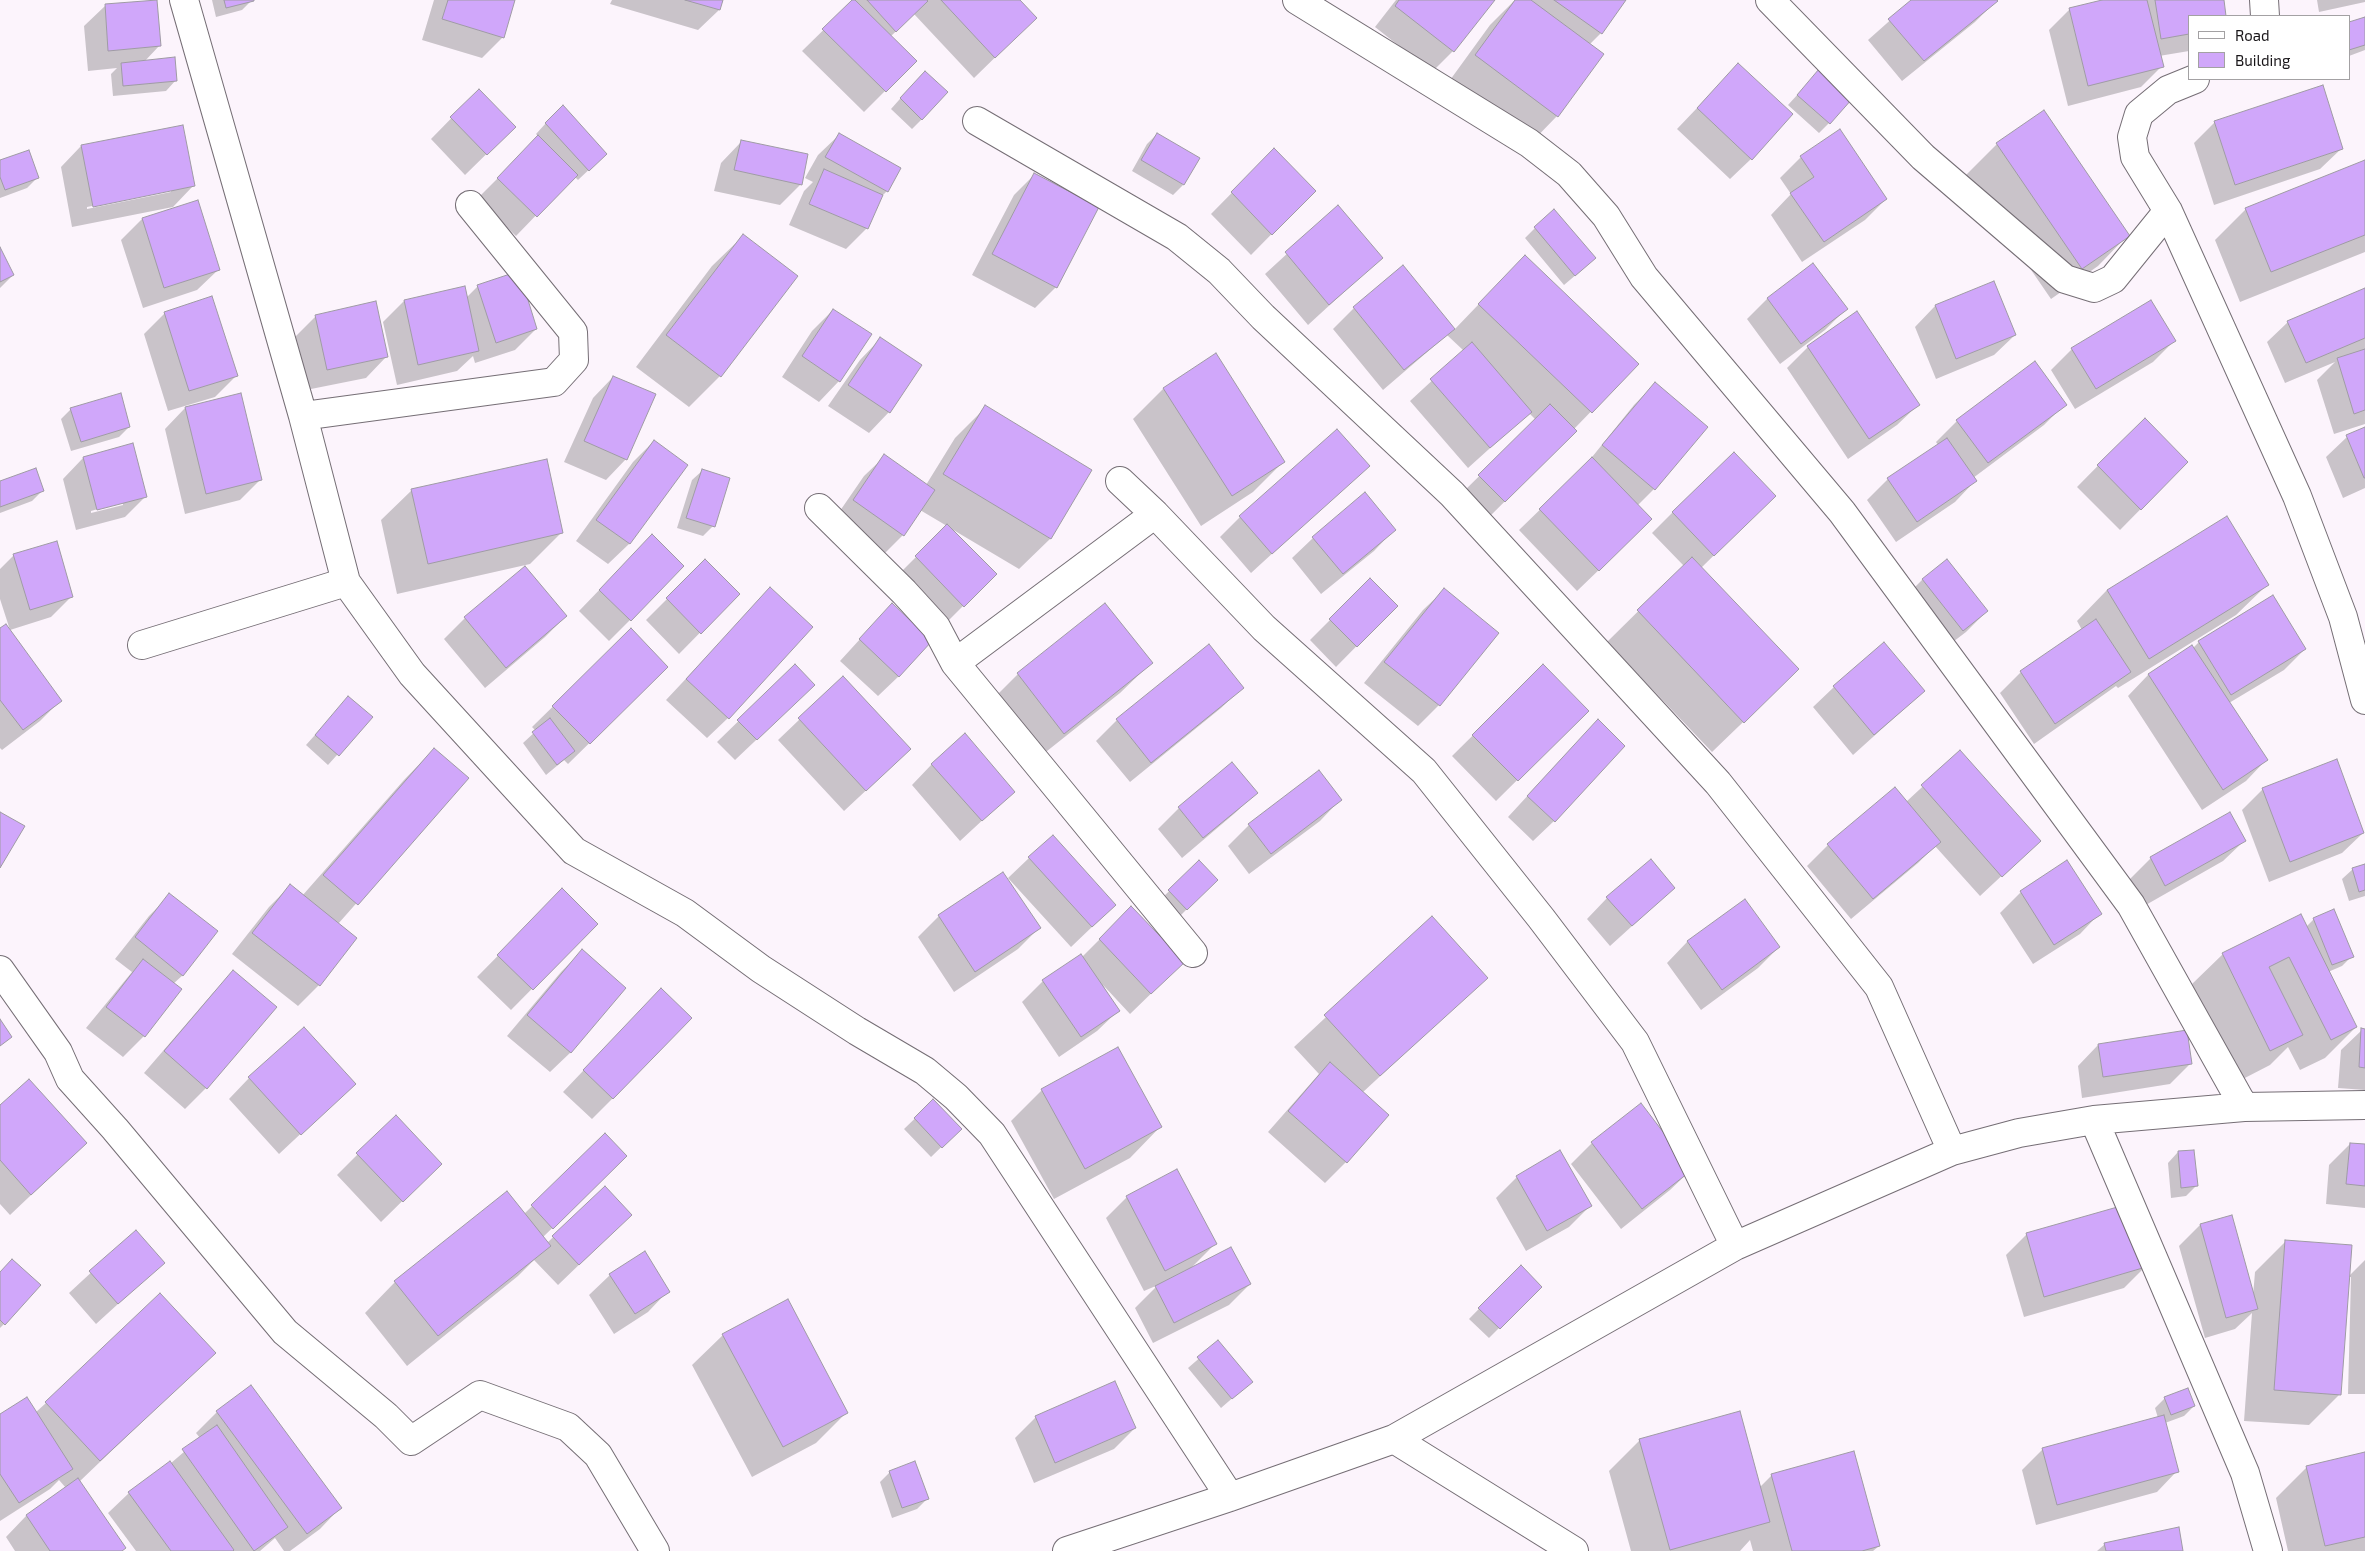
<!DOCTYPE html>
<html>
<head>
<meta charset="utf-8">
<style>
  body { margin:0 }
  #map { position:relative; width:2365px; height:1551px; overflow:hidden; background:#fcf4fc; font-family:"Exo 2",sans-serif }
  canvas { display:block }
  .legend { position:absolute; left:2188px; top:15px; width:162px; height:65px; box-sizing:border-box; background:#fff; border:1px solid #a3a1a3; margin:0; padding:6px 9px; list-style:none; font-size:15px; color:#181518 }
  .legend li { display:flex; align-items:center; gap:10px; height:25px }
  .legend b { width:25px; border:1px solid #a3a1a3 }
</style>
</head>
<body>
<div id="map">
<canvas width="2365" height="1551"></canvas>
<ul class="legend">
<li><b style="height:6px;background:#fff"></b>Road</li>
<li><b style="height:14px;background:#d0a7fa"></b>Building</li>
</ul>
</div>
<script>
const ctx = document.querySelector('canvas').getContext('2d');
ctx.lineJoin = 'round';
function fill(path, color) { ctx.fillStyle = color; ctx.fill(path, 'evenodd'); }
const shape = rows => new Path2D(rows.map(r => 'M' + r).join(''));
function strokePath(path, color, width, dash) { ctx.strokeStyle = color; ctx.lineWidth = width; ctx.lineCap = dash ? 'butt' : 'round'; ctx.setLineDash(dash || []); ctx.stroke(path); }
const shadow = shape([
  [212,0,252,0,242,10,216,17],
  [434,0,514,0,503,37,482,58,422,40],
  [612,0,722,0,719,10,698,30,610,4],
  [854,0,1018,0,1014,39,974,78,914,14,890,37,915,61,864,112,802,51],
  [1396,0,1494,0,1453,51,1432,72,1375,27],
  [1515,0,1624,0,1601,33,1589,45,1557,116,1527,147,1445,87,1490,25],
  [1913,0,1996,0,1996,1,1975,22,1902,81,1868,40],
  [2107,0,2222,0,2225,16,2189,16,2189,51,2159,56,2162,66,2141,87,2068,106,2049,30,2070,9],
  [2317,0,2365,0,2365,2,2319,12],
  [105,6,160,45,144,62,176,80,166,91,113,96,111,74,117,68,88,71,84,26],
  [2365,18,2365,50,2349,56,2349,24],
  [1819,71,1829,123,1819,133,1788,105],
  [915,82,922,119,912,129,891,109],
  [1718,86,1751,159,1730,179,1677,129],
  [479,90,514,127,465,175,431,139],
  [2215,122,2341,149,2320,169,2214,205,2194,143],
  [546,123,595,164,578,180,574,176,516,236,477,199,539,137,536,134],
  [1157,134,1183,185,1173,195,1132,171,1147,144],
  [839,135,899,168,886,192,880,198,867,228,846,249,789,225,804,191,813,182,805,178,818,155],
  [741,142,801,184,780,205,714,191,721,163],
  [1997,144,2128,235,2098,266,2051,299,1966,175],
  [81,146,193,186,173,207,72,227,61,167],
  [171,190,171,192,87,209,87,207],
  [1274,150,1314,191,1251,255,1211,214],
  [1801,157,1886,199,1865,220,1802,262,1771,215,1791,194,1780,178],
  [0,161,37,178,27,188,0,198],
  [2365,161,2365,252,2240,302,2215,240,2246,209],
  [1035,174,1056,287,1035,308,972,275,1014,195],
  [197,201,218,270,197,290,143,308,121,240,142,219],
  [1338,207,1381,258,1308,325,1265,274],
  [1535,228,1584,268,1564,285,1525,238],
  [743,236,796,276,720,376,689,407,636,367,712,266],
  [0,249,13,275,0,288],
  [1525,256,1637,364,1574,429,1576,431,1484,522,1458,497,1536,420,1529,413,1468,468,1410,401,1464,351,1447,335,1383,390,1333,329,1354,308,1403,267,1454,330],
  [1994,282,2015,335,1994,355,1936,379,1915,327,1935,306],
  [478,286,536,329,515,350,475,363,473,356,457,371,397,385,383,322,404,301,466,298],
  [2365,289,2365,424,2334,434,2317,380,2335,362,2285,383,2267,342,2288,322],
  [1768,298,1846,309,1825,330,1780,364,1747,319],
  [833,310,839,381,819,402,782,377,812,331],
  [165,313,236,376,215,397,168,411,144,334],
  [1857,313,1918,405,1897,425,1848,459,1787,368,1808,347],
  [316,316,386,357,366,378,306,390,295,337],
  [880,339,889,412,869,433,828,406,860,360],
  [2174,341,2153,362,2075,409,2051,370,2072,349],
  [613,377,626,459,606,480,564,462,593,398],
  [1655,384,1654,489,1637,506,1630,540,1577,591,1519,530,1584,467,1634,405],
  [1164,388,1284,461,1253,492,1201,526,1133,419],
  [2065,404,2044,425,1973,478,1975,481,1955,502,1896,542,1867,500,1888,479,1938,445,1936,442,1957,421],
  [986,407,1090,470,1050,539,1019,569,950,528,995,574,943,626,895,578,947,526,920,510,903,535,882,556,833,521,864,476,885,456,926,485,955,438],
  [185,408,261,479,240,500,185,514,165,429],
  [71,409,129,427,119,437,71,451,61,419],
  [2144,419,2187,462,2120,530,2077,487],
  [2365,429,2365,488,2343,498,2326,457,2347,437],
  [654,441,686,465,629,544,608,564,576,541,633,462],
  [83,458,146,496,125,517,76,530,63,479],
  [123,502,123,505,91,513,91,511],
  [1368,466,1251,573,1220,537,1240,517],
  [703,470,713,526,703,536,677,528,692,480],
  [0,482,43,490,32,501,0,513],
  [412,490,561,533,530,564,397,594,381,520],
  [1673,512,1753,517,1701,568,1766,700,1712,752,1607,642,1684,566,1652,533],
  [1394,530,1374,551,1321,594,1292,558,1313,538],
  [14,555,72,596,51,617,10,630,0,599,0,569],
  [631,557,630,620,609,641,579,611],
  [705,561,738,594,679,654,646,620],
  [1947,561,1987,611,1966,632,1941,651,1902,600,1922,580],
  [525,568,566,616,545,637,485,688,444,639,465,618],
  [1370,580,1396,606,1336,667,1310,640],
  [2267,585,2236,615,2118,688,2116,686,2034,744,2000,693,2021,672,2082,630,2077,621,2107,590],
  [770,589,728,718,707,738,666,700],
  [1444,590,1497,633,1439,705,1418,726,1364,683,1423,610],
  [1105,605,1151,663,1120,693,1032,763,987,705,1018,674],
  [872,626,899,676,878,696,840,661],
  [0,630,61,700,40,721,2,750,0,748],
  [631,630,667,667,568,764,564,760,546,775,523,743,536,731,532,727],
  [2199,642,2305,649,2284,670,2229,703,2266,760,2246,781,2202,810,2128,696,2148,675,2193,648],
  [1209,645,1242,688,1221,708,1130,782,1096,741,1117,720],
  [795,666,792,706,735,760,717,742],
  [1543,666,1587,711,1496,801,1452,756],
  [843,678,889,769,844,811,778,740],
  [1834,687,1924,691,1853,755,1813,707],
  [348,698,371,717,328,765,306,745],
  [1577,742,1554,821,1533,841,1508,817],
  [434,749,467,778,338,924,356,938,319,985,298,1006,232,954,269,907,290,886,302,896,404,780],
  [1960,752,2039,841,1980,896,1935,846,1918,863,1851,919,1807,866,1828,845,1895,789,1906,802],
  [1232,763,1256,793,1235,813,1182,858,1158,829,1179,808],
  [932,764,1014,791,960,841,912,785],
  [1319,772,1340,800,1320,821,1249,874,1228,846,1249,825],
  [2263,789,2363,833,2342,853,2269,882,2242,810],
  [2244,841,2223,861,2144,906,2130,879,2151,858],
  [1029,858,1115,905,1071,947,1008,878],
  [1199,862,1216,880,1176,920,1159,901],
  [2365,865,2365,896,2349,901,2342,879,2353,869],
  [1003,873,1039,928,1018,949,954,992,918,937,939,916],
  [1674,888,1610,946,1587,919,1607,898],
  [2021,892,2100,913,2080,934,2033,964,2000,913],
  [170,895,183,975,173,984,180,989,144,1036,123,1057,86,1028,132,972,115,959,149,916],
  [1745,900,1779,947,1758,968,1701,1010,1667,963,1687,942],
  [1131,908,1162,983,1130,1014,1103,985,1118,1011,1097,1031,1059,1057,1022,1002,1043,981,1082,957],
  [542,911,596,924,511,1010,477,977],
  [1432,918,1486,978,1362,1093,1346,1162,1325,1183,1268,1132,1319,1074,1294,1047],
  [2314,919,2352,956,2342,966,2328,972,2356,1027,2325,1058,2300,1070,2288,1047,2270,1065,2239,1081,2192,984,2223,954,2306,927],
  [582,951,571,1052,550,1072,507,1036,561,972],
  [234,972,206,1088,185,1109,144,1073,213,993],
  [640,1011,613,1098,592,1119,563,1092],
  [2362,1030,2365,1030,2365,1090,2338,1088,2341,1050],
  [2098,1045,2191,1063,2170,1084,2082,1098,2078,1066],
  [249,1078,354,1084,279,1154,229,1099],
  [1042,1090,1160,1127,1130,1158,1054,1199,1011,1121],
  [933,1101,960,1129,931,1157,904,1129],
  [0,1106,86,1143,10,1215,0,1204],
  [396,1116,440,1164,381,1222,337,1175],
  [605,1135,605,1177,543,1237,547,1243,605,1187,609,1236,558,1285,534,1260,518,1276,407,1366,365,1313,395,1282,524,1214],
  [1592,1143,1691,1170,1670,1190,1621,1229,1571,1164],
  [2350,1144,2365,1145,2365,1208,2326,1204,2329,1165],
  [2178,1152,2196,1186,2186,1196,2171,1198,2168,1163],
  [1517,1177,1590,1206,1569,1227,1526,1251,1496,1198],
  [1127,1197,1215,1244,1191,1268,1250,1284,1229,1305,1153,1343,1135,1308,1158,1285,1144,1291,1106,1218],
  [2231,1216,2253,1296,2255,1272,2286,1241,2349,1276,2365,1260,2365,1394,2348,1394,2351,1277,2349,1277,2340,1394,2309,1425,2244,1421,2252,1313,2235,1329,2205,1338,2179,1246,2200,1225],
  [136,1231,163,1263,96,1324,69,1293],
  [2027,1234,2145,1267,2124,1288,2024,1317,2006,1255],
  [1521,1266,1540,1287,1489,1338,1469,1319],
  [0,1273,4,1324,0,1328],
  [610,1275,668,1291,648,1312,614,1334,589,1295],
  [723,1335,846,1413,816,1443,752,1477,692,1365],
  [1218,1342,1251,1382,1221,1408,1188,1368],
  [214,1353,79,1482,122,1551,15,1551,6,1537,26,1516,66,1488,59,1480,50,1489,0,1521,0,1416,35,1413,46,1403],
  [250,1387,340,1508,320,1529,290,1551,284,1551,275,1538,260,1551,136,1551,108,1513,129,1493,170,1464,200,1438,196,1433,217,1412],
  [2165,1398,2194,1406,2184,1416,2165,1423,2177,1471,2157,1492,2036,1525,2022,1470,2043,1449,2158,1418,2155,1408],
  [1036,1417,1135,1428,1114,1449,1034,1483,1015,1438],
  [1640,1440,1760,1487,1772,1475,1879,1546,1873,1551,1753,1551,1750,1540,1740,1551,1631,1551,1609,1471],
  [2365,1453,2365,1551,2288,1551,2276,1498,2307,1467],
  [890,1472,927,1499,917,1509,892,1518,880,1482],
  [2105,1544,2182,1551,2097,1551]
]);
const building = shape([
  [157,0,161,46,108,51,105,4,157,0],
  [224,0,254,0,254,1,226,8,224,0],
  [448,0,515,0,504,38,442,19,448,0],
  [685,0,723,0,720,10,685,0],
  [852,0,855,0,917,61,886,92,822,29,852,0],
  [867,0,927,0,928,1,896,32,867,0],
  [941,0,1020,0,1037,18,995,58,941,0],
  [1399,0,1495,0,1454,52,1395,6,1399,0],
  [1515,0,1531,0,1604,54,1558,117,1475,55,1515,0],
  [1554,0,1626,0,1602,34,1554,0],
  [1911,0,1997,0,1998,1,1924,61,1888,19,1911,0],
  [2102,0,2147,0,2164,67,2088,86,2069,8,2102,0],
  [2155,0,2224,0,2226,16,2189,16,2189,34,2161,39,2155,0],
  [2365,17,2365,45,2349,50,2349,22,2365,17],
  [175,57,177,81,123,86,121,63,175,57],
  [1738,63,1793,114,1752,160,1697,108,1738,63],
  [1819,69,1852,99,1830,124,1797,95,1819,69],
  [925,71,948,92,922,120,900,98,925,71],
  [2323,85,2343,149,2235,185,2214,121,2323,85],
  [479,89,516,127,487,155,450,117,479,89],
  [563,105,607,154,589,171,545,123,563,105],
  [2044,110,2130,236,2082,269,1996,143,2044,110],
  [183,125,195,186,93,207,81,145,183,125],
  [1840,129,1887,199,1824,242,1790,193,1814,177,1800,156,1840,129],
  [839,133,901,168,888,192,825,157,839,133],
  [1157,133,1200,158,1184,185,1141,160,1157,133],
  [538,135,578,175,537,217,497,178,538,135],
  [741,140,808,154,802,185,734,170,741,140],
  [1274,148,1316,191,1272,235,1231,192,1274,148],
  [29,150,39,178,5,190,0,177,0,160,29,150],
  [2365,160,2365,235,2271,272,2245,208,2365,160],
  [824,169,883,195,868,229,809,204,824,169],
  [1034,173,1099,207,1057,288,992,254,1034,173],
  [198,200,220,270,164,288,142,218,198,200],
  [1338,205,1383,258,1329,305,1285,252,1338,205],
  [1554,209,1596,258,1575,276,1534,227,1554,209],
  [743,234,798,276,721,377,666,335,743,234],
  [0,247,14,275,0,282,0,247],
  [1525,255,1639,364,1592,413,1478,304,1525,255],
  [1813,263,1848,309,1801,344,1767,298,1813,263],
  [1403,265,1455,329,1404,370,1353,307,1403,265],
  [519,271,537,329,496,343,477,285,519,271],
  [1994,281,2016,335,1956,359,1935,305,1994,281],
  [465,286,479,351,418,365,404,300,465,286],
  [2365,288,2365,338,2306,363,2287,321,2365,288],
  [212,296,238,376,189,391,164,312,212,296],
  [2151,300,2176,341,2096,389,2071,348,2151,300],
  [376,301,388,357,327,370,315,315,376,301],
  [833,309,872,334,840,382,802,356,833,309],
  [1857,311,1920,405,1869,439,1807,346,1857,311],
  [880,337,922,365,890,413,848,385,880,337],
  [1472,342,1532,412,1490,448,1430,379,1472,342],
  [2365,349,2365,410,2354,414,2337,358,2365,349],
  [1216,353,1285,462,1232,496,1163,388,1216,353],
  [2035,361,2067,405,1988,463,1956,420,2035,361],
  [613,376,656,394,627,460,584,441,613,376],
  [1655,382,1708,427,1655,490,1602,445,1655,382],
  [121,393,130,427,81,442,70,408,121,393],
  [241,393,262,480,206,494,185,407,241,393],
  [1550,404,1577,431,1505,502,1478,475,1550,404],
  [985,405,1092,470,1051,539,943,474,985,405],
  [2145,418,2188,462,2141,510,2097,465,2145,418],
  [2365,427,2365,478,2364,478,2346,435,2365,427],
  [1337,429,1370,466,1272,554,1239,516,1337,429],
  [1947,438,1977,481,1917,522,1887,478,1947,438],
  [654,440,688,465,630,544,596,520,654,440],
  [133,443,147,497,97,510,83,457,133,443],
  [1734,452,1776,496,1714,556,1672,512,1734,452],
  [884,454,935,490,904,536,853,500,884,454],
  [1592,457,1652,519,1599,571,1539,509,1592,457],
  [547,459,563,533,428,564,411,489,547,459],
  [36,468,44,491,0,507,0,481,36,468],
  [702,469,730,478,715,527,686,518,702,469],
  [1365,492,1396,530,1343,574,1312,537,1365,492],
  [2227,516,2269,585,2149,659,2107,590,2227,516],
  [947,524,997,574,964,607,915,556,947,524],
  [652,534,684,566,631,621,599,590,652,534],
  [57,541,73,597,30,610,13,554,57,541],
  [1692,557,1799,669,1744,723,1637,610,1692,557],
  [705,559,740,594,701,634,666,598,705,559],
  [1947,559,1988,611,1963,631,1922,579,1947,559],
  [525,566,567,616,506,668,464,617,525,566],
  [1370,578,1398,606,1357,647,1329,619,1370,578],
  [770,587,813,627,729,719,686,679,770,587],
  [1444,588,1499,633,1440,706,1384,662,1444,588],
  [2273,595,2306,649,2231,695,2198,641,2273,595],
  [892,603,932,641,899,677,859,639,892,603],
  [1105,603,1153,663,1064,734,1017,673,1105,603],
  [2096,619,2131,672,2055,724,2020,671,2096,619],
  [6,624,62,701,23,730,0,700,0,628,6,624],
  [631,628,668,667,590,744,552,706,631,628],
  [1884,642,1925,691,1874,735,1833,686,1884,642],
  [1209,644,1244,688,1151,763,1116,719,1209,644],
  [2192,645,2268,760,2223,790,2148,674,2192,645],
  [795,664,815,685,757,740,737,720,795,664],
  [1543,664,1589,711,1518,781,1472,735,1543,664],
  [843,676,911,749,866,791,798,718,843,676],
  [348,696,373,717,339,756,315,735,348,696],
  [550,718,575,751,557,765,532,732,550,718],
  [1598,719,1625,746,1555,822,1527,796,1598,719],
  [965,733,1015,792,982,821,931,764,965,733],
  [434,748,469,778,358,905,323,875,434,748],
  [1960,750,2041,841,2002,877,1921,785,1960,750],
  [2337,759,2364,833,2290,862,2262,788,2337,759],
  [1232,762,1258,793,1203,838,1178,807,1232,762],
  [1319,770,1342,800,1271,854,1248,824,1319,770],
  [1895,787,1941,842,1873,899,1827,844,1895,787],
  [0,812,25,826,0,868,0,812],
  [2230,812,2246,841,2165,886,2150,857,2230,812],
  [1053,835,1116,905,1092,927,1028,857,1053,835],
  [1651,859,1675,888,1632,926,1606,897,1651,859],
  [1199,860,1218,880,1187,910,1168,890,1199,860],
  [2067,860,2102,914,2054,945,2020,891,2067,860],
  [2365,864,2365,890,2359,892,2352,868,2365,864],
  [1003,872,1041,928,975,972,938,915,1003,872],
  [290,884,357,938,320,986,252,933,290,884],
  [562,888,598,924,533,990,497,955,562,888],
  [169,893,218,931,183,976,135,937,169,893],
  [1745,899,1780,947,1722,990,1687,941,1745,899],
  [1131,906,1185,962,1151,994,1099,939,1131,906],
  [2334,909,2354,957,2332,965,2313,918,2334,909],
  [2301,914,2357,1027,2331,1040,2289,957,2269,967,2303,1035,2270,1051,2222,953,2301,914],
  [1432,916,1488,978,1380,1076,1324,1015,1432,916],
  [582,949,626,988,571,1053,527,1015,582,949],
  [1081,954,1120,1011,1081,1037,1042,980,1081,954],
  [143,959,182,989,145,1037,106,1007,143,959],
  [233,970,277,1007,207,1089,164,1051,233,970],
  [661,988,692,1018,613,1099,583,1070,661,988],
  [0,1019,12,1037,0,1046,0,1019],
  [304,1027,356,1084,301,1135,248,1077,304,1027],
  [2361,1028,2365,1029,2365,1068,2359,1067,2361,1028],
  [2187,1030,2192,1064,2103,1077,2098,1044,2187,1030],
  [1118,1047,1162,1127,1085,1169,1041,1089,1118,1047],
  [1330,1062,1389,1115,1347,1163,1288,1111,1330,1062],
  [29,1079,87,1143,31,1195,0,1160,0,1105,29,1079],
  [933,1099,962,1129,942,1148,914,1118,933,1099],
  [1641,1103,1692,1170,1642,1209,1591,1142,1641,1103],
  [396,1115,442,1164,403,1202,356,1153,396,1115],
  [605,1133,627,1156,553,1229,531,1205,605,1133],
  [2350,1143,2365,1144,2365,1186,2346,1184,2350,1143],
  [1560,1150,1592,1206,1547,1231,1516,1176,1560,1150],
  [2194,1150,2198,1186,2181,1188,2178,1151,2194,1150],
  [1177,1169,1217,1244,1165,1271,1126,1196,1177,1169],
  [605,1186,632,1215,579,1265,552,1236,605,1186],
  [507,1191,551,1246,438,1336,394,1281,507,1191],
  [2128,1204,2146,1267,2044,1297,2026,1233,2128,1204],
  [2232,1215,2258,1309,2226,1318,2200,1224,2232,1215],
  [136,1230,165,1263,118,1304,89,1271,136,1230],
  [2285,1240,2352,1245,2341,1395,2274,1390,2285,1240],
  [1231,1247,1251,1284,1174,1323,1155,1286,1231,1247],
  [645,1251,670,1292,635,1314,609,1274,645,1251],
  [12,1259,41,1285,5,1325,0,1320,0,1272,12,1259],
  [1521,1265,1542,1287,1500,1329,1478,1308,1521,1265],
  [160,1293,216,1353,100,1461,45,1402,160,1293],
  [788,1299,848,1413,783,1447,722,1334,788,1299],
  [1218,1340,1253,1382,1232,1399,1197,1357,1218,1340],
  [1115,1381,1136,1428,1055,1463,1035,1416,1115,1381],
  [251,1385,342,1508,307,1534,216,1411,251,1385],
  [2188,1388,2195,1406,2171,1415,2164,1397,2188,1388],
  [27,1397,73,1469,19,1503,0,1474,0,1414,27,1397],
  [1740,1411,1770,1522,1670,1550,1639,1439,1740,1411],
  [2164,1415,2179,1472,2057,1505,2042,1448,2164,1415],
  [217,1425,288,1527,254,1551,182,1449,217,1425],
  [1854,1451,1880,1546,1862,1551,1792,1551,1771,1474,1854,1451],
  [2365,1452,2365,1537,2325,1546,2306,1466,2365,1452],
  [170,1461,234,1550,233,1551,171,1551,128,1492,170,1461],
  [915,1461,929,1499,902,1508,889,1471,915,1461],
  [78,1478,126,1548,122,1551,50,1551,26,1515,78,1478],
  [2179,1527,2183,1551,2106,1551,2104,1543,2179,1527]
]);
const minor = shape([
  [184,0,303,416,346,582,412,674,574,851,685,913,761,969,857,1031,925,1071,956,1097,992,1134,1230,1497],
  [1297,0,1529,143,1569,174,1606,216,1644,277,1842,512,2131,905,2244,1107],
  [1770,0,1923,157,2065,279,2094,288,2113,279,2168,211],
  [2264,0,2265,16],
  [2195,79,2168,90,2139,114,2132,137,2135,157,2168,211,2297,496,2343,617,2365,700],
  [977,121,1177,237,1219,271,1263,317,1452,494,1718,783,1879,987,1952,1151],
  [303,416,554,382,574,360,573,332,470,205],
  [1120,481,1155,514,1264,628,1424,771,1541,918,1635,1042,1735,1246],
  [819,508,904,592,936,627,955,663,1193,953],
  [142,645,346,582],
  [955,663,1155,514],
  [0,970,58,1052,70,1079,115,1129,285,1332,386,1416,411,1441,480,1395,568,1427,598,1455,655,1551],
  [2094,1120,2245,1473,2268,1551],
  [1394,1439,1574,1551],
  [1067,1551,1230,1497,1394,1439,1735,1246,1952,1151,2019,1133,2094,1120,2244,1107,2365,1105]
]);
fill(shadow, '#0003');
fill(building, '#d0a7fa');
strokePath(building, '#9f9ba4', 1);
strokePath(minor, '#756e75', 30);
strokePath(minor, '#fff', 28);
</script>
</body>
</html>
